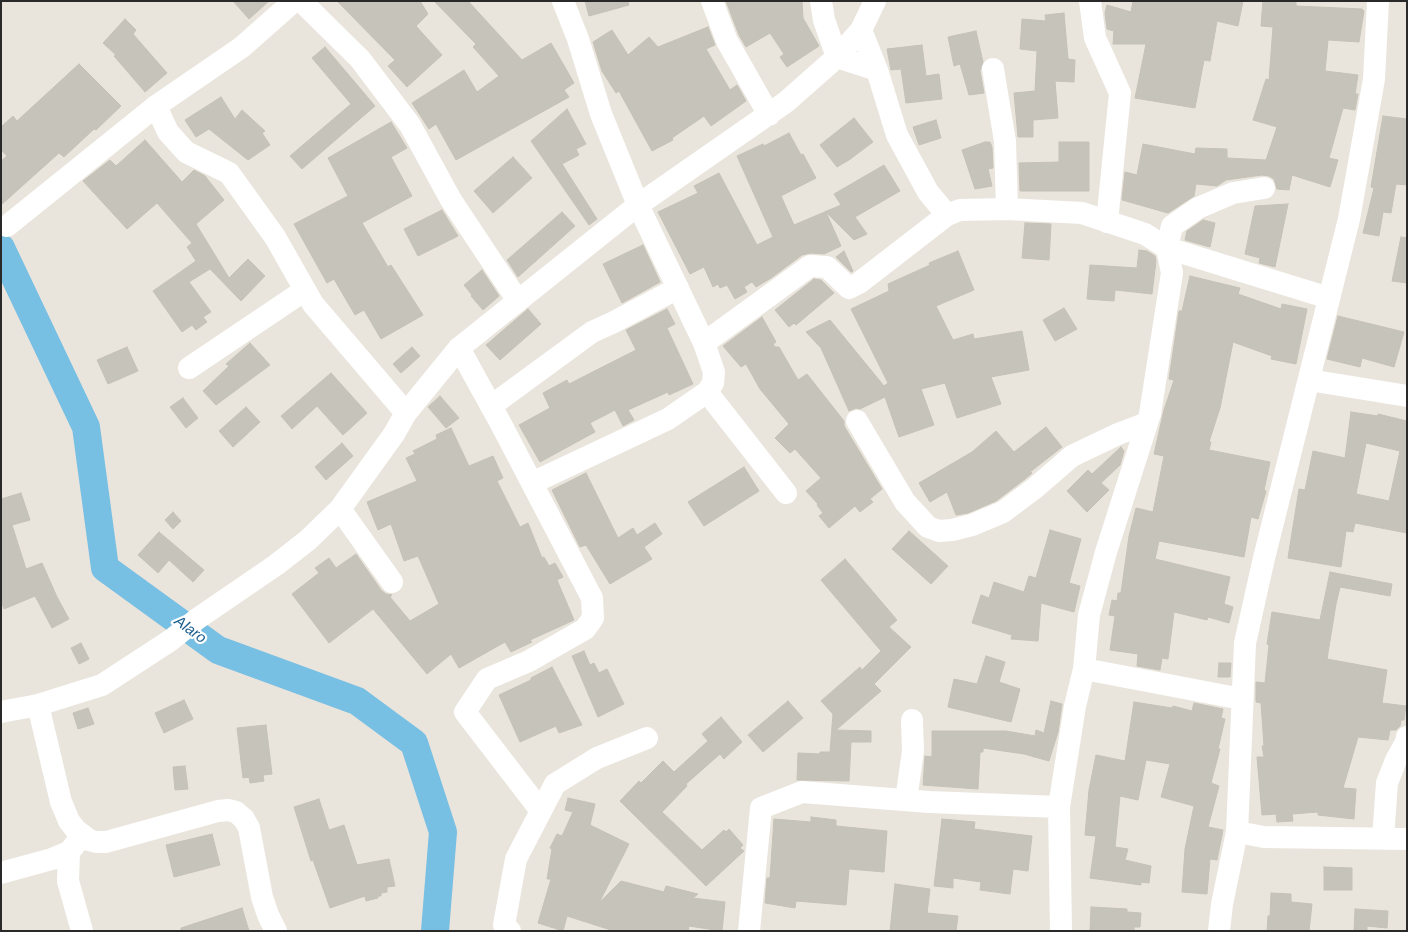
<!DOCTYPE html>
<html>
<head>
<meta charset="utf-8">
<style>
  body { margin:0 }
  #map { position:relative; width:1408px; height:932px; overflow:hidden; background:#eae5dc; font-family:Helvetica,sans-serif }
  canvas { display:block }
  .frame { position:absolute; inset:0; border:2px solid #292929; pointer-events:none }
</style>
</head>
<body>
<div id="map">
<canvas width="1408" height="932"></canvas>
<div class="frame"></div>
</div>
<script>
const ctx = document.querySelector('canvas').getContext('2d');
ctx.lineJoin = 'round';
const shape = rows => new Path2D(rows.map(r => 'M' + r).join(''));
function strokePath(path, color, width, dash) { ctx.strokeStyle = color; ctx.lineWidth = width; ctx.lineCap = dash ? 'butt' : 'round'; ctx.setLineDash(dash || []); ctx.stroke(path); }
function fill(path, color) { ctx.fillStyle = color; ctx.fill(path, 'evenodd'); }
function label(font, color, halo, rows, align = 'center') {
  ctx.font = font + ' Helvetica,sans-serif'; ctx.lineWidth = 4.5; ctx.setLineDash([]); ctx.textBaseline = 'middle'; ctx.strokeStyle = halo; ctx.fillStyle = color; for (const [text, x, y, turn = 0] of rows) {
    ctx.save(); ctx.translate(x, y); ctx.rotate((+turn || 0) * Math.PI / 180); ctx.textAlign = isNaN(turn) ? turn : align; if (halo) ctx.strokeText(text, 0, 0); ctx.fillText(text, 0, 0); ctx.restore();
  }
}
const river = shape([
  [1,248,86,427,105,568,218,650,357,701,414,743,443,832,435,931]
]);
const building = shape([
  [233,1,269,1,249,19,233,1],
  [337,1,420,1,428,14,416,26,442,55,407,87,388,66,395,60,337,1],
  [434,1,468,1,522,60,551,43,574,83,564,90,569,97,456,160,436,124,429,129,412,103,464,70,477,92,499,76,473,47,476,44,434,1],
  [585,1,628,1,629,5,589,16,585,1],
  [726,1,802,1,803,18,819,46,787,67,780,57,784,54,770,33,746,47,739,35,726,1],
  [1133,1,1243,1,1238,26,1217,21,1210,61,1204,60,1195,108,1135,98,1146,44,1113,44,1114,31,1107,29,1105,13,1107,5,1131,12,1133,1],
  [1263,1,1296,1,1296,6,1362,9,1364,11,1359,42,1328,40,1325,71,1358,75,1355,94,1358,94,1355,110,1343,108,1329,158,1338,160,1330,187,1292,175,1289,190,1277,189,1274,179,1269,176,1262,175,1226,180,1217,186,1196,184,1194,196,1168,213,1122,200,1125,172,1137,175,1143,144,1195,154,1196,148,1227,149,1227,158,1266,160,1277,127,1253,120,1266,79,1269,80,1273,27,1261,26,1263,1],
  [1064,13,1068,59,1075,60,1074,82,1055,81,1058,118,1033,120,1033,137,1018,137,1014,93,1035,91,1037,51,1020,49,1022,19,1046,21,1045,15,1064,13],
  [125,19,136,30,133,34,167,73,145,92,114,56,116,55,103,43,125,19],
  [708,27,715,45,706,49,730,90,737,85,746,101,711,126,704,116,672,138,673,140,652,151,619,91,616,93,602,71,593,42,612,30,628,55,649,37,658,47,708,27],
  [976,31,983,62,980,71,984,93,969,95,960,64,954,66,948,37,976,31],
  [922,45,926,76,939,74,942,99,906,103,901,69,891,70,887,49,922,45],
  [325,47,375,106,302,169,290,156,351,104,312,58,325,47],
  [79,64,121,106,96,130,94,129,64,157,59,153,1,205,1,161,7,156,1,150,1,127,13,116,17,121,79,64],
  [221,97,235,119,242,110,265,131,262,133,270,145,248,160,209,129,196,137,185,120,221,97],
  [567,109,586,144,576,149,579,155,562,164,597,219,589,225,531,141,567,109],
  [1383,116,1407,119,1407,185,1396,184,1391,213,1383,212,1379,236,1363,233,1374,188,1371,187,1383,116],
  [854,118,873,142,849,160,837,167,820,145,854,118],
  [936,120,941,138,919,145,913,127,936,120],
  [391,122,407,148,391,157,412,196,362,223,388,267,391,265,423,315,381,339,364,310,355,315,334,279,327,283,294,224,348,196,328,158,391,122],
  [789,133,801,155,803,154,816,178,781,196,794,225,841,205,834,194,884,165,900,191,855,217,867,234,854,240,826,212,841,246,824,254,811,253,802,255,771,278,756,287,752,282,744,287,747,292,735,299,727,285,720,288,718,284,713,287,704,267,690,274,658,212,698,193,694,186,719,173,757,245,773,237,737,156,763,144,764,146,789,133],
  [145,140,182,182,194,170,205,176,224,200,196,224,229,278,248,259,265,276,241,301,210,269,189,282,211,312,203,317,207,322,196,330,192,325,182,332,153,291,196,261,187,247,192,243,157,203,127,229,83,181,110,160,116,166,145,140],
  [985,142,990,142,992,147,993,168,988,169,992,186,975,189,962,150,985,142],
  [1059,142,1089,142,1089,191,1020,191,1019,163,1059,162,1059,142],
  [513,157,532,178,493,213,474,191,513,157],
  [1288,204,1275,267,1259,263,1260,258,1245,254,1255,206,1288,204],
  [442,210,458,236,418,256,404,229,442,210],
  [562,212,575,226,518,277,507,260,562,212],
  [1203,220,1215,223,1210,247,1185,240,1187,231,1203,220],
  [1025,223,1051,224,1049,260,1022,258,1025,223],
  [1401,237,1407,238,1407,283,1392,281,1401,237],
  [643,245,660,282,622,303,603,264,643,245],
  [1139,250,1147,251,1155,256,1156,261,1152,294,1115,290,1114,301,1087,299,1090,265,1137,268,1139,250],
  [844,251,853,271,851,272,836,257,844,251],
  [958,251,974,290,936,306,953,340,973,334,974,339,1022,331,1029,370,991,377,1001,404,957,418,945,383,921,389,934,425,899,437,885,397,860,409,856,408,849,411,821,348,806,332,830,320,884,386,888,383,851,309,889,291,888,284,930,265,929,263,958,251],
  [482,270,499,296,483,310,471,296,472,295,464,285,482,270],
  [1190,276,1240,288,1238,294,1281,309,1282,304,1307,309,1296,364,1271,359,1272,356,1233,342,1220,408,1209,442,1211,442,1209,450,1270,462,1264,490,1266,491,1258,519,1251,517,1244,557,1159,541,1155,559,1230,577,1224,604,1233,607,1229,623,1208,617,1207,620,1174,612,1168,659,1162,658,1160,670,1137,666,1138,654,1110,650,1115,616,1109,615,1112,600,1117,601,1118,593,1121,593,1129,536,1136,508,1153,512,1164,456,1154,454,1164,410,1174,380,1169,379,1179,311,1182,311,1190,276],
  [814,279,821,280,834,293,796,325,794,323,789,327,775,310,814,279],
  [1064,308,1077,329,1055,341,1043,320,1064,308],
  [528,309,541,324,500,360,486,345,528,309],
  [667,309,675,324,667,328,693,384,669,395,668,392,628,410,634,420,623,426,615,410,590,423,595,432,540,462,519,425,550,408,543,393,567,380,569,384,636,350,626,330,667,309],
  [1338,316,1404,332,1394,367,1362,358,1360,367,1327,359,1338,316],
  [762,317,776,342,773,344,775,347,779,347,798,380,807,374,844,421,844,426,882,489,870,499,873,502,860,512,855,506,829,528,819,516,823,513,817,505,818,504,806,491,821,478,795,449,790,453,775,438,789,424,760,389,746,364,741,367,723,346,762,317],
  [250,343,270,365,216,405,203,391,229,366,226,364,250,343],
  [127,347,138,371,108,384,97,360,127,347],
  [412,347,420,356,401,373,393,364,412,347],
  [331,373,367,413,343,435,317,406,292,429,281,416,331,373],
  [440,396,459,418,446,428,428,407,440,396],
  [183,398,198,418,186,428,170,407,183,398],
  [246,407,260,422,233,447,219,431,246,407],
  [1351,412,1378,416,1378,414,1407,421,1407,533,1355,523,1353,532,1346,531,1341,567,1288,558,1299,489,1305,490,1313,451,1345,458,1351,412],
  [1366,443,1400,451,1389,501,1356,494,1366,443],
  [1046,427,1062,447,1030,472,1032,473,1025,479,996,501,968,513,956,515,947,492,930,502,919,483,972,452,996,431,1014,452,1046,427],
  [451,428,469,466,493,456,503,478,497,481,520,527,528,523,542,558,544,557,549,566,555,563,563,577,557,580,574,620,530,640,532,642,511,652,505,642,459,668,451,654,427,674,373,609,329,643,292,594,319,573,315,568,329,558,336,568,356,554,381,590,386,594,392,595,390,597,410,621,439,604,418,556,404,561,391,524,378,530,367,502,417,481,406,458,415,454,413,451,437,439,436,435,451,428],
  [342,443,353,456,326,480,315,467,342,443],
  [1121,447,1124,451,1120,465,1101,483,1109,490,1087,512,1067,491,1088,470,1092,474,1121,447],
  [744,467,759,491,704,526,688,502,744,467],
  [586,473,618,538,633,528,637,535,655,523,662,534,644,547,652,559,610,584,586,545,580,547,552,490,586,473],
  [21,493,30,520,12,525,26,569,42,563,57,597,69,619,52,628,35,596,4,609,1,601,1,499,21,493],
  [173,512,181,521,173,529,165,520,173,512],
  [1050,530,1081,539,1069,583,1080,586,1074,612,1041,603,1038,641,1011,639,1012,635,972,623,981,595,989,598,994,582,1024,592,1029,576,1036,578,1050,530],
  [909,531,948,566,931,584,892,549,909,531],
  [159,532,204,570,193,582,169,560,158,573,138,555,159,532],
  [845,559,897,620,889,627,911,647,874,684,881,691,836,730,871,731,871,742,851,742,849,781,797,780,798,753,820,754,820,752,830,752,833,714,821,701,860,667,862,670,881,651,821,580,845,559],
  [1330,572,1392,584,1390,596,1340,587,1336,604,1327,659,1387,670,1382,703,1406,706,1404,720,1401,720,1400,726,1396,730,1390,730,1388,740,1358,737,1343,788,1356,789,1354,819,1318,815,1318,812,1292,814,1293,821,1277,822,1276,814,1262,815,1257,757,1264,757,1262,746,1264,746,1261,703,1256,702,1256,682,1265,683,1269,645,1267,644,1272,612,1320,620,1330,572],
  [81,643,89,659,79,664,71,648,81,643],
  [584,651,590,665,594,663,599,673,607,669,624,704,598,717,572,656,584,651],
  [986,656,1005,662,999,682,1020,689,1011,722,948,707,954,679,977,684,986,656],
  [1219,663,1231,663,1230,677,1218,677,1219,663],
  [552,667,582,725,559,733,556,726,520,742,499,695,531,680,531,678,552,667],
  [184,700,193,719,164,733,155,713,184,700],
  [788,701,803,718,763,752,748,735,788,701],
  [1051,701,1062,704,1058,732,1049,761,1024,754,983,748,983,752,980,752,978,789,923,785,925,756,932,757,932,731,1006,731,1035,736,1036,730,1044,733,1051,701],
  [1134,702,1172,708,1173,706,1192,711,1194,703,1223,709,1221,718,1225,719,1218,749,1220,749,1211,783,1219,786,1208,827,1223,830,1217,860,1210,859,1207,894,1182,892,1185,849,1194,806,1161,797,1170,764,1146,760,1138,800,1120,796,1115,847,1128,849,1125,860,1151,866,1149,883,1141,882,1141,885,1090,878,1096,836,1085,835,1089,790,1096,755,1125,761,1134,702],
  [88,708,94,724,78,729,73,713,88,708],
  [721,717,742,742,724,759,720,754,686,784,687,786,662,812,702,850,724,830,726,832,729,829,743,845,740,848,744,851,706,886,620,801,639,781,641,783,663,761,674,772,708,741,702,734,721,717],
  [266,725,272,774,263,775,264,781,250,783,249,777,243,778,237,728,266,725],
  [185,766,188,789,175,790,173,767,185,766],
  [568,798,595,804,590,825,629,844,599,903,621,881,664,892,666,886,698,894,693,898,725,902,722,931,689,926,688,931,614,931,567,916,563,931,538,923,551,879,547,879,552,849,550,848,557,834,562,836,573,812,565,810,568,798],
  [319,799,329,830,344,825,357,865,389,859,395,886,387,887,387,892,381,893,381,896,378,896,378,898,366,901,365,896,330,908,313,860,311,861,294,807,319,799],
  [811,817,836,820,836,826,887,831,884,872,849,869,846,905,796,901,795,908,765,903,767,878,770,878,774,819,811,822,811,817],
  [942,819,975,822,974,829,1032,836,1028,871,1013,869,1010,894,980,890,981,882,953,878,953,888,934,886,942,819],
  [212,834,220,865,174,877,166,845,212,834],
  [1324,867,1352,868,1352,890,1324,890,1324,867],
  [895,884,930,889,927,913,958,916,956,931,890,931,895,884],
  [1271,893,1291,894,1291,902,1312,904,1309,931,1267,931,1268,916,1270,916,1271,893],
  [1091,907,1127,909,1127,912,1141,913,1140,927,1134,927,1134,931,1090,931,1091,907],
  [242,908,249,931,181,931,181,928,242,908],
  [1355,909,1388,911,1387,928,1367,926,1367,931,1354,931,1355,909]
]);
const minor = shape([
  [301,1,360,59,410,125,451,200,518,301],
  [712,1,727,41,769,115],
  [821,1,824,20,837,57,877,70],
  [1090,1,1095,38,1120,93,1107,222],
  [861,30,877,70,897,135,928,192,947,215,960,210,1007,209,1082,213,1145,234,1167,248,1172,226,1198,208,1233,193,1264,188],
  [993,69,1005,141,1007,209],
  [156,106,168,132,186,152,229,173,275,237,313,304,406,413],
  [7,226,156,106,242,47,294,1],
  [704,343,810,266,827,267,849,288,859,283,947,215],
  [459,348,501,424,592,598,593,618,585,629,529,661,487,679,465,712,541,811],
  [189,368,305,290],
  [1309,380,1407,396],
  [707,392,786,493],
  [491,406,592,332,614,322,678,288],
  [857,421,905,502,928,527,939,531,952,530,972,525,1003,512,1035,488,1072,456,1118,434,1147,423],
  [532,483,668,419,707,392,713,383,714,372,704,343,638,205,601,114,578,39,563,1],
  [340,509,392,582],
  [1084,669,1242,699],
  [38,705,61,802,69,821,76,830,89,840,96,842,106,842,218,811,228,810,236,812,244,819,249,828,262,897,268,915,276,931],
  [1,712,38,705,102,685,171,640,197,619,276,565,308,540,340,509,394,434,406,413,459,348,638,205,786,102,837,57,861,30,875,1],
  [906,800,913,751,912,720],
  [1237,832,1264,837,1407,839],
  [1383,838,1387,783,1396,760,1406,742,1407,737],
  [69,852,68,881,82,931],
  [1,873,52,859,69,852,82,836],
  [510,931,504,925,516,859,555,784,597,758,647,738],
  [749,931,761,808,802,792,929,802,1059,807],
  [1061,931,1059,807,1075,706,1084,669,1089,615,1106,552,1150,414,1172,273,1167,248,1329,298],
  [1219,931,1222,904,1237,832,1245,643,1264,558,1349,219,1374,79,1378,1]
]);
const waterNames = [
  ["Alaro",190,630,36]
];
strokePath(river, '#78bfe4', 28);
fill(building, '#c6c3bb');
strokePath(building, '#c5c1b6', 1);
strokePath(minor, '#fff', 22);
label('italic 15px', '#185d8f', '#fff', waterNames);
</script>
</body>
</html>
